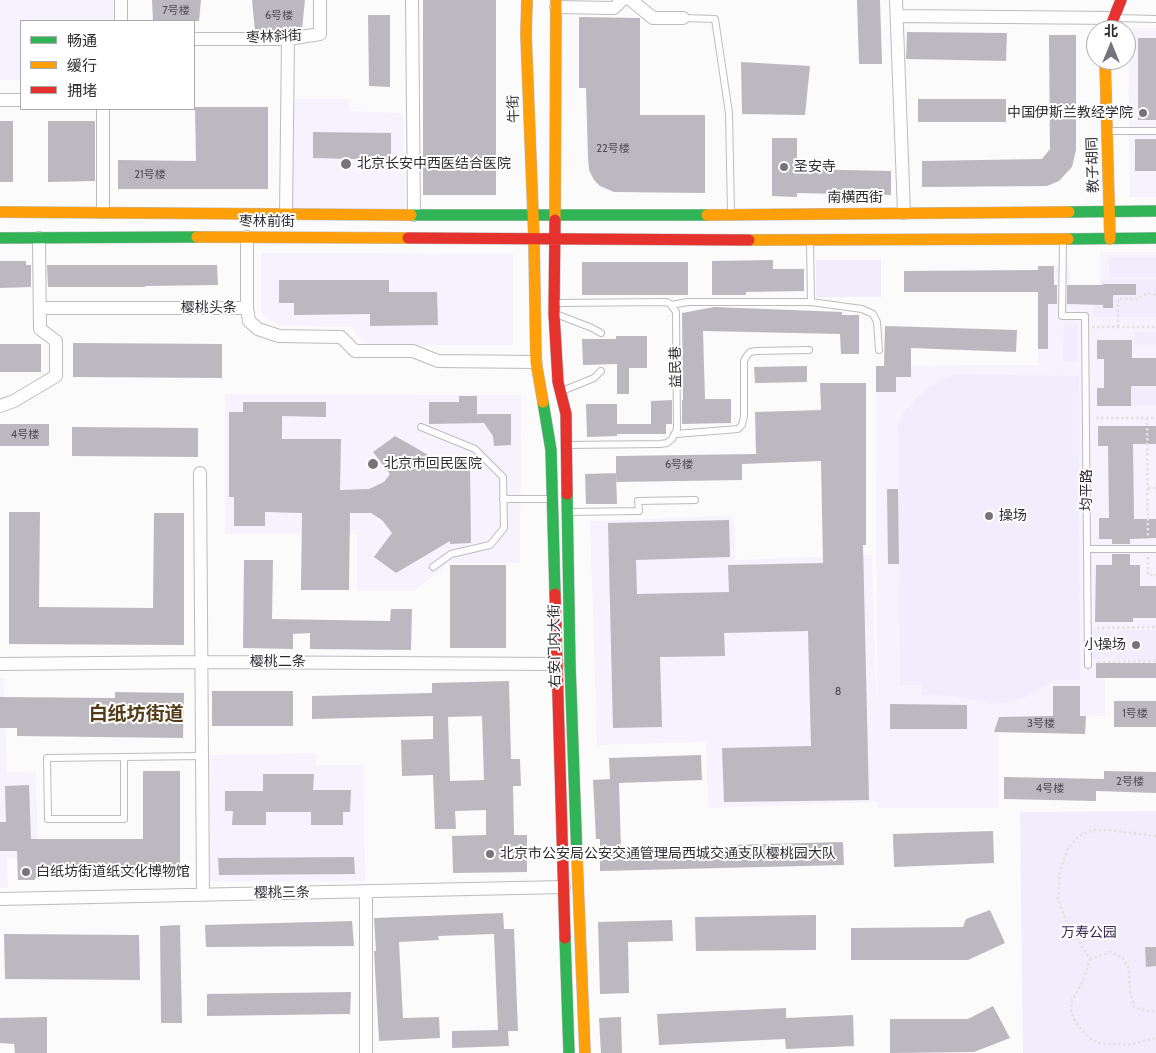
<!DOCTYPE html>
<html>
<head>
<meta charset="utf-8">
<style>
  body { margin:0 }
  #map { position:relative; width:1156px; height:1053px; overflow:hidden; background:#fbfbfc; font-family:Cabin,"Noto Sans SC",sans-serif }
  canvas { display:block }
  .legend { position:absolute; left:20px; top:20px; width:175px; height:90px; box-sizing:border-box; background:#fff; border:1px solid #ababad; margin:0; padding:6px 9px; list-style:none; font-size:15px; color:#2e2c32 }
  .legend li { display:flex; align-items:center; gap:10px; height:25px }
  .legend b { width:25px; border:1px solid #ababad }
  .north { position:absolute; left:1086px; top:20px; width:50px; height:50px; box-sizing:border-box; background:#fff; border:1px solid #ababad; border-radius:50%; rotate:0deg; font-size:14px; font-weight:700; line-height:20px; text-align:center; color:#2e2c32 }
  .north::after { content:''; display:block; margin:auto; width:18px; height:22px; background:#767479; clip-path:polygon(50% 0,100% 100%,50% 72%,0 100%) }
</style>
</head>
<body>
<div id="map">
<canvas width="1156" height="1053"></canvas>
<ul class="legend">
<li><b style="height:6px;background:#30b455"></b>畅通</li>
<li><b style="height:6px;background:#ff9f0a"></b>缓行</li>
<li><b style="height:6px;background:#e5322d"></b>拥堵</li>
</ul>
<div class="north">北</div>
</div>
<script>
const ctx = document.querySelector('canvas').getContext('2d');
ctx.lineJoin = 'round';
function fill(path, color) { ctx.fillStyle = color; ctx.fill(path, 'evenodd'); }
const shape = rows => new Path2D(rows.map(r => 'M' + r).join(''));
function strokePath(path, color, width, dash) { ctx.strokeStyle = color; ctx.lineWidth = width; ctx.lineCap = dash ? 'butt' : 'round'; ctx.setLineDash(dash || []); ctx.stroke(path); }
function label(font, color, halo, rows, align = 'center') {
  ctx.font = font + ' Cabin,"Noto Sans SC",sans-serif'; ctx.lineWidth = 4; ctx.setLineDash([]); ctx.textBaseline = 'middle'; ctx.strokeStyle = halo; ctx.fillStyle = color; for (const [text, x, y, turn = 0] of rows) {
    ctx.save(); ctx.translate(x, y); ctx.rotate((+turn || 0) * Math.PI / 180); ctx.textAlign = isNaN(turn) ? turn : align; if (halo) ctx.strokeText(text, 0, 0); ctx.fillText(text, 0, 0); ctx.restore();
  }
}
const built = shape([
  [0,0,116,0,116,21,21,21,21,80,0,80],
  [1128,28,1156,28,1156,197,1130,197],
  [288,99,349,99,350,111,403,113,406,215,286,215],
  [1100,252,1156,252,1156,678,1105,678,1105,716,999,717,999,808,878,808,877,802,708,808,706,742,597,745,590,521,734,516,736,560,872,555,877,722,876,366,1038,365,1038,285,1055,285,1055,265,1070,265,1070,285,1100,285],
  [261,253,513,254,513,345,364,345,352,327,280,326,261,315],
  [225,394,521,395,520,563,449,563,414,591,357,591,357,534,225,534],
  [4,678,7,773,36,772,38,857,7,858,8,888,0,888,0,679],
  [316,753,316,765,364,765,365,881,210,882,209,755]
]);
const green = shape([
  [1109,257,1156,257,1156,277,1109,277],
  [816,260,881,260,881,297,816,297],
  [1100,280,1156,280,1156,317,1093,317,1093,305,1100,304],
  [1064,322,1078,323,1077,362,1063,362],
  [1135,332,1156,332,1156,345,1134,345],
  [954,374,1079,376,1080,680,1055,680,1030,695,1016,701,994,704,954,696,922,695,921,685,900,685,898,424,905,411,918,396,935,383],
  [1131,386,1156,386,1156,406,1131,406],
  [1091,630,1113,631,1113,659,1091,659],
  [1116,630,1156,630,1156,660,1115,660],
  [1156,811,1156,1053,1023,1053,1020,812]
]);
const building = shape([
  [152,0,201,0,199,21,153,21],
  [252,0,305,0,302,29,287,31,255,31],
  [423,0,496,0,496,195,423,195],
  [857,0,880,0,882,64,859,64],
  [368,15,390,15,390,87,369,86],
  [579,17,640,18,640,115,705,115,705,193,614,192,600,186,594,180,589,170,588,157,586,88,579,88],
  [907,32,1007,33,1006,61,906,59],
  [1049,35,1076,35,1076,150,1072,167,1059,181,1047,186,922,187,922,161,1042,159,1050,149],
  [1138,38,1156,38,1156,120,1138,120],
  [741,62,810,66,805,115,742,114],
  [918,99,1006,99,1006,122,918,122],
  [195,107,268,107,268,189,118,189,118,160,196,161],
  [0,121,13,121,13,182,0,182],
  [48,121,95,121,95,181,48,182],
  [313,132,391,133,391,160,313,158],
  [772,138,797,138,797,169,891,171,891,195,797,193,797,197,772,196],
  [1135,139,1156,139,1156,171,1135,171],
  [773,260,773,269,804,269,804,291,746,292,746,295,712,295,712,261],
  [0,261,26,261,26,265,31,265,31,287,0,288],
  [582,262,688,262,688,295,582,295],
  [47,265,217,265,218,285,145,286,145,287,48,287],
  [1038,266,1054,266,1054,285,1057,285,1057,304,1048,304,1048,349,1038,349,1038,292,904,292,904,271,1038,270],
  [279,280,389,280,389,292,437,292,438,325,370,326,370,314,294,315,294,303,279,303],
  [1103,284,1136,284,1136,295,1113,295,1113,308,1103,308,1103,305,1067,304,1067,285,1103,285],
  [714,307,842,312,842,315,859,315,859,354,841,354,840,334,703,331,705,399,731,399,731,423,682,424,682,400,683,400,682,313],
  [885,326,1017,330,1016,352,911,348,911,377,896,377,896,392,876,392,876,366,884,366],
  [616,336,647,336,647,368,629,368,629,394,617,394,617,364,583,365,582,339,616,339],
  [1097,340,1132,340,1132,358,1156,358,1156,386,1131,386,1131,406,1097,406,1097,388,1104,388,1104,359,1097,359],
  [73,343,222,344,222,378,73,377],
  [0,344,41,344,41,372,0,372],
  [807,366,807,382,755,383,754,367],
  [820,383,866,383,866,545,863,545,869,800,724,802,722,748,811,746,808,631,724,633,725,656,660,657,662,727,613,728,608,523,729,520,730,557,636,560,637,594,729,592,728,565,823,563,821,461,742,464,742,480,616,482,616,456,756,454,755,412,821,410],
  [459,396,477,396,477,414,511,414,511,445,494,446,493,436,484,423,429,424,429,402,459,402],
  [672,400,672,424,666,424,666,434,617,434,617,436,587,437,586,404,617,404,617,424,651,424,651,401],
  [243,402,326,402,326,417,282,416,282,439,341,439,340,490,369,489,384,482,390,474,373,452,395,436,444,464,470,464,471,543,450,544,450,541,396,573,374,557,392,533,382,520,371,513,350,513,349,590,301,590,302,513,265,512,265,526,234,526,234,497,229,497,229,412,243,412],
  [0,424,49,424,49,446,0,446],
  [1098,426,1156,426,1156,444,1133,444,1134,519,1156,519,1156,538,1130,539,1130,544,1112,544,1112,539,1099,539,1099,518,1109,518,1108,446,1098,446],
  [72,427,198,428,198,457,72,456],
  [616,473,617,504,586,504,585,474],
  [887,489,898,489,899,564,888,564],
  [9,512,40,512,39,607,153,608,154,513,184,513,184,645,9,644],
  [1112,554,1130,554,1130,565,1140,565,1140,586,1156,586,1156,618,1133,618,1133,622,1095,622,1096,565,1112,565],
  [244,560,273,560,272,619,390,621,391,609,412,609,411,650,310,649,310,633,293,634,293,649,243,648],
  [450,565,506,565,506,648,450,648],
  [1096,663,1156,663,1156,678,1096,678],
  [509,681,511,759,520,759,521,786,513,786,514,835,527,835,527,872,453,873,452,836,486,835,486,810,455,811,456,829,435,829,433,775,402,776,401,740,433,739,433,716,312,719,312,696,432,693,432,683],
  [482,716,484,780,450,781,448,717],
  [1053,686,1080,686,1080,716,1086,716,1085,734,994,732,999,717,1053,716],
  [212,691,293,691,293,726,212,726],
  [115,692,184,693,183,738,17,736,17,728,0,728,0,697,115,698],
  [1114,701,1156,701,1156,727,1114,727],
  [890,704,967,705,967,729,890,729],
  [701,755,702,780,619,783,621,851,728,849,728,845,843,842,844,865,600,871,600,839,596,839,593,780,610,779,609,758],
  [143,771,180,771,180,877,35,878,35,880,18,880,17,851,0,851,0,822,6,822,5,786,29,785,31,839,143,839],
  [1104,771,1156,772,1156,793,1096,791,1096,801,1004,799,1004,777,1104,779],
  [263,774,314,774,313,790,351,790,350,812,343,812,343,825,311,825,311,812,266,812,266,825,232,825,233,811,225,811,225,791,263,791],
  [993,831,994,863,894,867,893,834],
  [354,857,355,874,219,875,218,858],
  [990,910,1005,943,968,960,851,960,851,928,963,927,966,919],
  [503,913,504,929,514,929,518,1031,508,1031,509,1046,452,1048,452,1031,498,1030,494,934,438,936,439,940,399,942,403,1018,439,1017,440,1038,379,1041,374,951,376,951,374,918],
  [816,915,816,950,696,951,695,917],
  [672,920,673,941,628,942,629,993,600,994,598,922],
  [352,921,354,946,206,947,205,925],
  [180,925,182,1023,161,1023,160,926],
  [4,934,139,935,140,980,5,979],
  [1145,947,1156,947,1156,966,1146,967],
  [351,992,350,1014,207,1016,207,994],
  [993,1006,1010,1038,974,1052,890,1053,890,1019,968,1019],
  [786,1008,786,1018,853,1015,854,1046,786,1049,785,1039,659,1045,657,1014],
  [47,1017,47,1053,15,1053,14,1044,0,1043,0,1018],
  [621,1017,622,1053,601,1053,599,1018]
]);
const path = shape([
  [1092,327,1156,327],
  [1118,327,1118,299,1138,299,1147,293,1156,295],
  [1096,418,1156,418],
  [1147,418,1148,539],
  [1148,488,1156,488],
  [1148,557,1148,575,1156,575],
  [1097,628,1156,627],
  [1098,662,1156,661],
  [1156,836,1108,830,1094,830,1079,836,1068,848,1060,871,1058,899,1067,923,1090,959,1083,981,1072,1000,1071,1011,1075,1021,1088,1037,1098,1043,1128,1045,1156,1038],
  [1090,959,1111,952,1123,958,1129,969,1130,991,1134,1007,1146,1011,1156,1011]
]);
const lane = shape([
  [683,18,715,19,729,113,731,213],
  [1116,18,1156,19],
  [1108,131,1156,131],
  [1063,239,1062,316,1085,316,1088,665],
  [810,241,811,302],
  [556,303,667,302,671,305,676,312,677,429,672,439,667,443,660,444,567,445],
  [671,305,688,302,811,302,862,309,873,314,877,322,879,350],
  [556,314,592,328,601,333],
  [562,391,594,378,601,371],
  [421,427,475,449,503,477,504,528,490,545,451,554,433,567],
  [676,434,738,429,742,425,744,416,744,361,746,357,750,352,756,351,809,350],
  [503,499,552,499],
  [569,512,639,511,638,501,695,500],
  [1087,549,1156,549],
  [124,757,124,819,48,819,47,758,124,757,202,756]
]);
const street = shape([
  [121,0,121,21],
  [412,0,414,215],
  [631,0,653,18,683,18],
  [896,0,904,213],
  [556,7,614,8,622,0],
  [897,16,1114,18],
  [194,39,288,39,320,34,320,0],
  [0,100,21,100],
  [103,212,103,109],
  [286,215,288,39],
  [40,308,247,308,249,321,258,329,279,336,341,337,355,351,413,351,438,361,536,362],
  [247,308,247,237],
  [0,406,14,401,56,376,56,341,40,329,39,238],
  [200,473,203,895],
  [0,664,202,662,557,664],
  [366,891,366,1053],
  [0,899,564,887]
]);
const fast = shape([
  [1069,212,1156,211],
  [411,215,707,215],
  [0,238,197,237],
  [1068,239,1156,238],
  [543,402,551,450,555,594],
  [567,494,570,664,577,858],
  [565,938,569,1053]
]);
const slow = shape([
  [527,0,526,34,534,239,536,362,543,402],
  [1105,60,1110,239],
  [0,212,411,215],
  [707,215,1069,212],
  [555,220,556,0],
  [197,237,408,238],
  [749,240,1068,239],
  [577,858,585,1053]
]);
const jam = shape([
  [1109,30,1121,0],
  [555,220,554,314,558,382,566,414,567,494],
  [408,238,749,240],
  [555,594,565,938]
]);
const markers = [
  [1143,113,5,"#767479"],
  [346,164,6,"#767479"],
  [784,167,5,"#767479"],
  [373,464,6,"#767479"],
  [989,516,5,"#767479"],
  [1136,645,5,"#767479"],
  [490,854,5,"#767479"],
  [26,872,5,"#767479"]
];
const numberNames = [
  ["7号楼",176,11],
  ["6号楼",279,16],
  ["22号楼",613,149],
  ["21号楼",150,175],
  ["4号楼",25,435],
  ["6号楼",679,465],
  ["8",838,692],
  ["1号楼",1135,714],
  ["3号楼",1041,724],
  ["2号楼",1130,782],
  ["4号楼",1050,789]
];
const streetNames = [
  ["枣林斜街",274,37,-3],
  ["牛街",514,109,-92],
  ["教子胡同",1093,165,-92],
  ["南横西街",855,198],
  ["枣林前街",267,222],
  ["樱桃头条",209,308],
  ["益民巷",676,367,-91],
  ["均平路",1087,490,-90],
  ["右安门内大街",555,646,-91],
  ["樱桃二条",278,662],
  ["樱桃三条",282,893,-1]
];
const poiNames = [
  ["中国伊斯兰教经学院",1133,113,"right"],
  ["北京长安中西医结合医院",357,164],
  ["圣安寺",794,167],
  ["北京市回民医院",384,464],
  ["操场",999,516],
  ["小操场",1126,645,"right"],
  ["北京市公安局公安交通管理局西城交通支队樱桃园大队",500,854],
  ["白纸坊街道纸文化博物馆",36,872]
];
const parkNames = [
  ["万寿公园",1089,933]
];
const districtNames = [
  ["白纸坊街道",136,714]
];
fill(built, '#f6f2fe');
fill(green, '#f2edfd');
fill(building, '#bbb8bf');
strokePath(lane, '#bcbbbe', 8);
strokePath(street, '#bcbbbe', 14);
strokePath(fast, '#bcbbbe', 12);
strokePath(slow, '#bcbbbe', 12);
strokePath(jam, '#bcbbbe', 12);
strokePath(path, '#e2e2e2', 2.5, [2.5, 2.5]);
strokePath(lane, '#fefeff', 6);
strokePath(street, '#fefeff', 12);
strokePath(fast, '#30b455', 11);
strokePath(slow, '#ff9f0a', 11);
strokePath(jam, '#e5322d', 11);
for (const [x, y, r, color] of markers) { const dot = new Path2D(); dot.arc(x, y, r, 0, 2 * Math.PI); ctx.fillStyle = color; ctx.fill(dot); strokePath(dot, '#fff', 2); }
label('11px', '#514f55', null, numberNames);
label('14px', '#2e2c32', '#fff', streetNames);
label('14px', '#2e2c32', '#fff', poiNames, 'left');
label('14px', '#392a54', '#fff', parkNames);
label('bold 19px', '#513c17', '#fff', districtNames);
</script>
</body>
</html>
